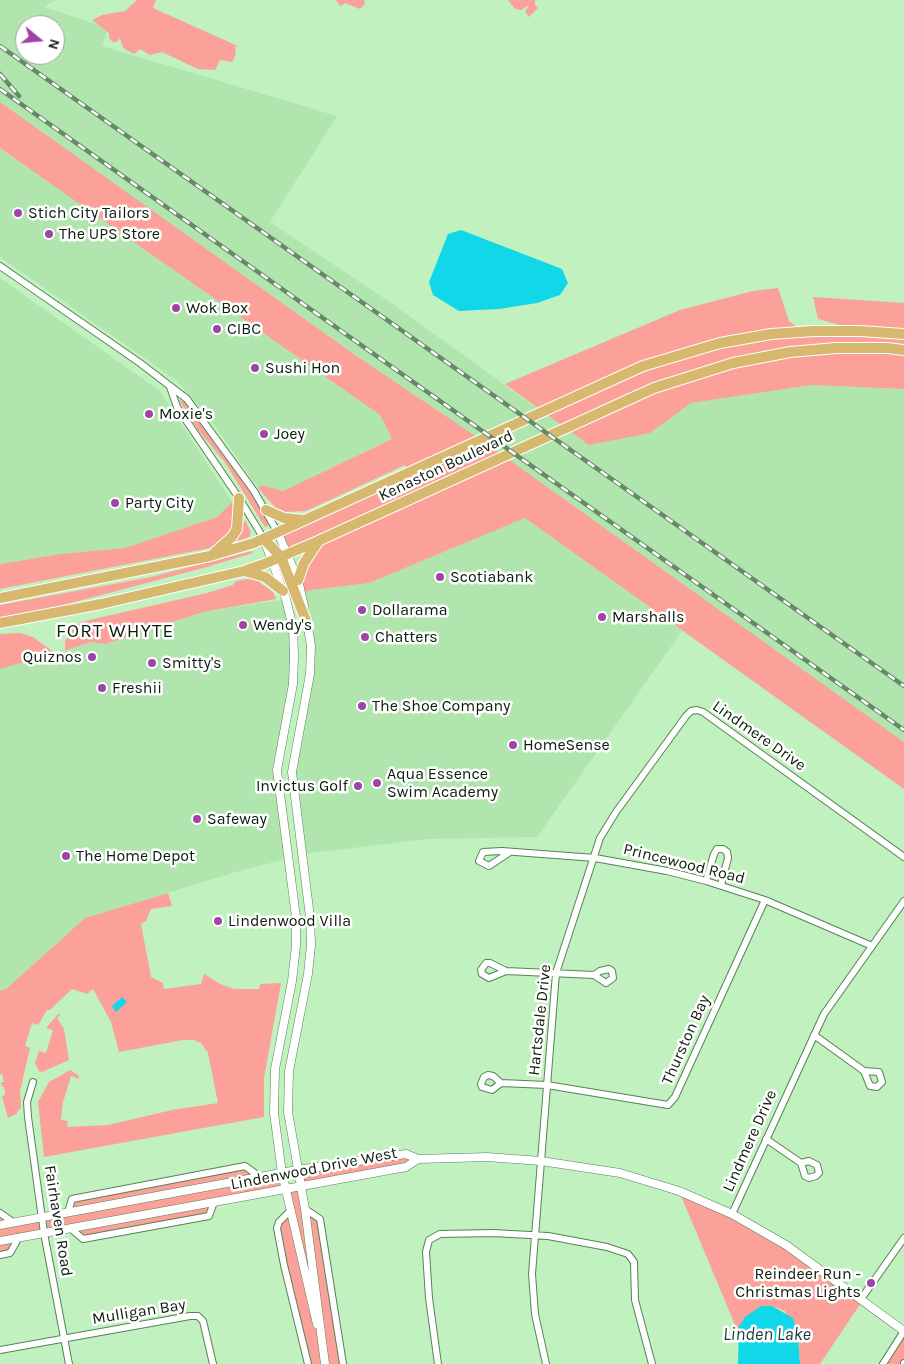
<!DOCTYPE html>
<html>
<head>
<meta charset="utf-8">
<style>
  body { margin:0 }
  #map { position:relative; width:904px; height:1364px; overflow:hidden; background:#c0f1bf; font-family:Karla,sans-serif }
  canvas { display:block }
  .north { position:absolute; left:15px; top:15px; width:50px; height:50px; box-sizing:border-box; background:#fff; border:1px solid #9da49d; border-radius:50%; rotate:107deg; font-size:14px; font-weight:700; line-height:20px; text-align:center; color:#0a1c0a }
  .north::after { content:''; display:block; margin:auto; width:18px; height:22px; background:#a142aa; clip-path:polygon(50% 0,100% 100%,50% 72%,0 100%) }
</style>
</head>
<body>
<div id="map">
<canvas width="904" height="1364"></canvas>
<div class="north">N</div>
</div>
<script>
const ctx = document.querySelector('canvas').getContext('2d');
ctx.lineJoin = 'round';
function fill(path, color) { ctx.fillStyle = color; ctx.fill(path, 'evenodd'); }
const shape = rows => new Path2D(rows.map(r => 'M' + r).join(''));
function strokePath(path, color, width, dash) { ctx.strokeStyle = color; ctx.lineWidth = width; ctx.lineCap = dash ? 'butt' : 'round'; ctx.setLineDash(dash || []); ctx.stroke(path); }
function label(font, color, halo, rows, align = 'center') {
  ctx.font = font + ' Karla,sans-serif'; ctx.lineWidth = 5; ctx.setLineDash([]); ctx.textBaseline = 'middle'; ctx.strokeStyle = halo; ctx.fillStyle = color; for (const [text, x, y, turn = 0] of rows) {
    ctx.save(); ctx.translate(x, y); ctx.rotate((+turn || 0) * Math.PI / 180); ctx.textAlign = isNaN(turn) ? turn : align; if (halo) ctx.strokeText(text, 0, 0); ctx.fillText(text, 0, 0); ctx.restore();
  }
}
const built = shape([
  [0,0,56,0,44,7,108,28,102,46,337,116,270,222,390,302,542,412,650,433,691,403,811,385,904,389,904,742,480,439,361,359,0,102],
  [25,25,55,25,55,55,25,55],
  [0,148,380,415,392,439,282,491,261,485,258,488,218,430,177,381,0,257],
  [0,278,160,391,232,502,217,517,125,548,61,554,0,564],
  [525,518,682,631,537,837,428,839,302,854,292,772,311,646,301,593,312,590,369,583],
  [286,599,294,656,277,770,287,859,246,869,85,918,6,989,0,991,0,669,55,653,59,657,59,651,92,642,105,644,203,612]
]);
const green = shape([
  [137,0,156,0,153,8,240,47,236,46,235,49,236,54,232,62,220,60,215,70,198,69,162,52,150,55,140,49,134,54,123,48,120,38,117,42,113,42,109,38,109,33,92,20,102,15,125,11],
  [336,0,364,0,365,4,360,9,345,3,340,6],
  [508,0,535,0,535,5,538,8,529,17,525,12,529,5,521,10,515,9],
  [0,102,361,359,480,439,904,742,904,789,525,518,369,583,312,590,301,593,298,580,317,542,287,554,278,533,408,472,405,465,306,511,286,512,276,508,258,488,261,485,283,491,392,439,380,415,0,148],
  [778,288,789,321,803,332,857,330,818,319,813,297,904,303,904,389,811,385,691,403,650,433,589,445,505,384,680,310,753,291],
  [179,400,185,402,205,425,264,512,269,525,265,527,224,461,198,430],
  [232,502,235,514,234,529,210,548,0,589,0,564,61,554,125,548,217,517],
  [245,520,251,532,249,537,234,542],
  [252,551,253,553,203,568,60,606,0,618,0,605,151,577],
  [254,578,261,579,260,583,273,592,276,599,203,612,105,644,92,642,65,650,65,642,70,632,81,622,207,593,233,585,236,581],
  [20,633,33,637,55,653,0,669,0,634],
  [168,893,172,906,151,909,146,921,141,924,151,977,163,983,164,989,201,984,204,974,220,984,234,989,259,989,260,984,281,983,264,1078,264,1117,44,1157,38,1102,49,1082,70,1070,79,1076,79,1079,71,1076,63,1102,61,1120,68,1121,67,1127,108,1125,172,1110,218,1103,208,1053,201,1043,194,1040,183,1040,119,1052,111,1022,93,989,87,994,72,989,50,1010,47,1010,38,1025,32,1023,25,1046,30,1048,20,1091,21,1107,16,1114,8,1118,2,1096,5,1095,4,1087,2,1087,1,1082,4,1082,2,1074,0,1074,0,991,6,989,85,918],
  [58,1014,61,1014,57,1018,64,1029,69,1060,42,1072,39,1071,35,1063,39,1051,46,1053,53,1030,46,1028],
  [406,1154,418,1159,406,1167,300,1186,305,1209,320,1219,343,1364,308,1364,277,1228,290,1211,285,1189,214,1202,209,1216,83,1239,70,1228,19,1237,10,1253,0,1255,0,1213,13,1222,68,1212,72,1199,245,1166,260,1177,282,1173,285,1188,300,1186,297,1170],
  [679,1191,786,1245,863,1300,820,1364,800,1364,798,1337,785,1311,772,1306,761,1306,740,1326,738,1332],
  [904,1331,904,1364,883,1364]
]);
const water = shape([
  [461,230,562,269,568,283,560,295,537,303,499,309,459,311,433,295,429,282,448,234],
  [122,997,127,1002,116,1012,112,1006],
  [761,1306,772,1306,793,1318,798,1337,800,1364,738,1364,739,1326,745,1317]
]);
const minor = shape([
  [0,266,140,363,187,399,254,491,278,533],
  [170,387,177,407,239,498,264,539],
  [510,852,489,866,479,861,483,852,502,851,595,858,667,871,706,881,765,900,872,946],
  [706,881,714,854,717,849,723,849,727,852,728,858,721,885],
  [506,971,489,978,482,974,481,970,486,963,490,963,506,971,594,975,606,983,613,978,612,971,609,969,600,971,594,975],
  [814,1035,864,1071,870,1086,877,1087,882,1082,879,1072,864,1071],
  [33,1082,27,1102,28,1117,44,1233,69,1364],
  [501,1083,492,1090,482,1087,481,1084,484,1077,488,1075,493,1076,501,1083,547,1085,668,1105,675,1097,765,900],
  [766,1139,801,1163,809,1161,817,1165,819,1173,816,1176,809,1178,805,1176,801,1163],
  [305,1209,320,1219,343,1364],
  [290,1211,279,1222,277,1228,284,1265,308,1364],
  [68,1212,72,1199,245,1166,260,1177],
  [0,1213,13,1222],
  [732,1214,824,1014,904,901],
  [70,1228,83,1239,209,1216,214,1202],
  [0,1255,10,1253,19,1237],
  [861,1299,904,1238],
  [0,1350,190,1316,198,1316,203,1321,213,1364],
  [438,1364,429,1298,426,1252,429,1240,440,1234,493,1233,548,1236,607,1247,628,1254,634,1262,635,1300,652,1364],
  [546,1364,535,1314,532,1274,556,973,600,838,616,812,686,716,691,711,697,710,703,712,904,857],
  [883,1364,904,1331],
  [904,1364,904,1363]
]);
const tertiary = shape([
  [278,533,298,580,304,606],
  [265,542,286,599,293,628,294,656,293,684,277,770,296,917,296,946,292,981,275,1069,274,1113,282,1173,317,1324],
  [307,622,311,646,310,674,292,772,310,917,311,945,308,974,289,1071,288,1112,305,1209,325,1364],
  [0,1225,297,1170,406,1154,418,1159,487,1157,541,1161,620,1173,679,1191,732,1214,786,1245,904,1331],
  [0,1241,406,1167,418,1159]
]);
const primary = shape([
  [266,510,284,518,304,520],
  [264,539,281,557,308,626],
  [214,553,232,537,237,529,239,498],
  [244,571,265,577,283,591],
  [298,580,304,563,318,542],
  [0,598,210,556,254,543,643,366,720,343,771,334,814,331,860,331,904,334],
  [0,623,101,604,244,571,264,564,318,541,654,388,733,363,790,352,836,348,887,348,904,350]
]);
const rail = shape([
  [0,46,904,686],
  [0,74,19,96],
  [0,89,904,730]
]);
const markers = [
  [18,213,5,"#a142aa"],
  [49,234,5,"#a142aa"],
  [176,308,5,"#a142aa"],
  [217,329,5,"#a142aa"],
  [255,368,5,"#a142aa"],
  [149,414,5,"#a142aa"],
  [264,434,5,"#a142aa"],
  [115,503,5,"#a142aa"],
  [440,577,5,"#a142aa"],
  [362,610,5,"#a142aa"],
  [602,617,5,"#a142aa"],
  [243,625,5,"#a142aa"],
  [365,637,5,"#a142aa"],
  [92,657,5,"#a142aa"],
  [152,663,5,"#a142aa"],
  [102,688,5,"#a142aa"],
  [362,706,5,"#a142aa"],
  [513,745,5,"#a142aa"],
  [377,783,5,"#a142aa"],
  [358,786,5,"#a142aa"],
  [197,819,5,"#a142aa"],
  [66,856,5,"#a142aa"],
  [218,921,5,"#a142aa"],
  [871,1283,5,"#a142aa"]
];
const poiNames = [
  ["Stich City Tailors",28,213],
  ["The UPS Store",59,234],
  ["Wok Box",186,308],
  ["CIBC",227,329],
  ["Sushi Hon",265,368],
  ["Moxie's",159,414],
  ["Joey",274,434],
  ["Party City",125,503],
  ["Scotiabank",450,577],
  ["Dollarama",372,610],
  ["Marshalls",612,617],
  ["Wendy's",253,625],
  ["Chatters",375,637],
  ["Quiznos",82,657,"right"],
  ["Smitty's",162,663],
  ["Freshii",112,688],
  ["The Shoe Company",372,706],
  ["HomeSense",523,745],
  ["Aqua Essence",387,774],
  ["Swim Academy",387,792],
  ["Invictus Golf",348,786,"right"],
  ["Safeway",207,819],
  ["The Home Depot",76,856],
  ["Lindenwood Villa",228,921],
  ["Reindeer Run -",861,1274,"right"],
  ["Christmas Lights",861,1292,"right"]
];
const streetNames = [
  ["Kenaston Boulevard",446,466,-25],
  ["Lindmere Drive",759,736,35],
  ["Princewood Road",684,864,14],
  ["Hartsdale Drive",540,1020,-84],
  ["Thurston Bay",686,1040,-66],
  ["Lindmere Drive",750,1141,-66],
  ["Lindenwood Drive West",314,1169,-11],
  ["Fairhaven Road",58,1221,81],
  ["Mulligan Bay",139,1312,-9]
];
const waterNames = [
  ["Linden Lake",767,1335]
];
const quarterNames = [
  ["FORT WHYTE",115,632]
];
fill(built, '#b0e6ae');
fill(green, '#fca09a');
fill(water, '#10d8e8');
strokePath(minor, '#568356', 8);
strokePath(tertiary, '#568356', 9);
strokePath(primary, '#fff', 12);
strokePath(minor, '#fff', 6);
strokePath(tertiary, '#fff', 8);
strokePath(primary, '#d6b96e', 10);
strokePath(rail, '#678967', 4.5);
strokePath(rail, '#fff', 2.5, [8]);
for (const [x, y, r, color] of markers) { const dot = new Path2D(); dot.arc(x, y, r, 0, 2 * Math.PI); ctx.fillStyle = color; ctx.fill(dot); strokePath(dot, '#fff', 2); }
label('16px', '#0a1c0a', '#fff', poiNames, 'left');
label('16px', '#0a1c0a', '#fff', streetNames);
label('italic 18px', '#16383b', '#fff', waterNames);
ctx.letterSpacing = '1px';
label('19px', '#0a1c0a', '#fff', quarterNames);
ctx.letterSpacing = '0px';
</script>
</body>
</html>
